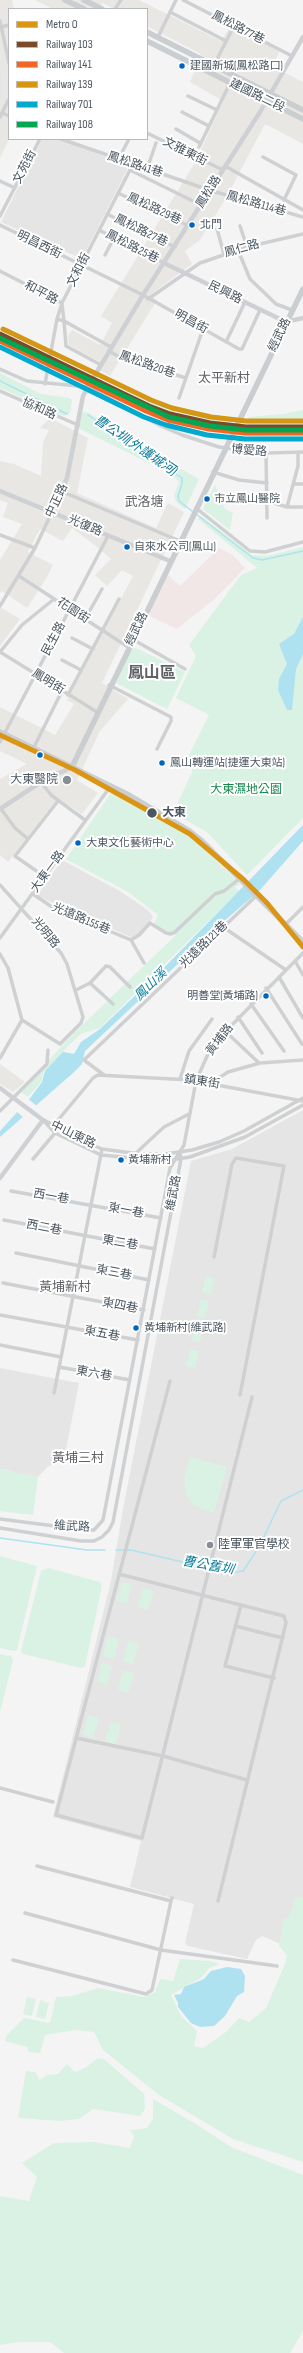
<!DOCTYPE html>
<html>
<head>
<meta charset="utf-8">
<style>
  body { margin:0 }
  #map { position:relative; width:303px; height:2353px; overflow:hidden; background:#f4f4f4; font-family:"Sofia Sans Condensed",sans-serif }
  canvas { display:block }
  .legend { position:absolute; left:8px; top:8px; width:140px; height:132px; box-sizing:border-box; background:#fff; border:1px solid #b7bbc0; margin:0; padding:5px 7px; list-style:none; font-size:12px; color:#4a5661 }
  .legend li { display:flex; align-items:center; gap:8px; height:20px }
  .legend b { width:20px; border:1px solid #b7bbc0 }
</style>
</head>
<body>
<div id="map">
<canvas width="303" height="2353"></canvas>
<ul class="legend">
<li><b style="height:5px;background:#db9513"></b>Metro O</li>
<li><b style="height:5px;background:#7a4b2a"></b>Railway 103</li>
<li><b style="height:5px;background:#f26522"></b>Railway 141</li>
<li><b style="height:5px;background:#d49613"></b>Railway 139</li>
<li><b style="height:5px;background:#00a9ce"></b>Railway 701</li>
<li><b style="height:5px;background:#00a651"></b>Railway 108</li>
</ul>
</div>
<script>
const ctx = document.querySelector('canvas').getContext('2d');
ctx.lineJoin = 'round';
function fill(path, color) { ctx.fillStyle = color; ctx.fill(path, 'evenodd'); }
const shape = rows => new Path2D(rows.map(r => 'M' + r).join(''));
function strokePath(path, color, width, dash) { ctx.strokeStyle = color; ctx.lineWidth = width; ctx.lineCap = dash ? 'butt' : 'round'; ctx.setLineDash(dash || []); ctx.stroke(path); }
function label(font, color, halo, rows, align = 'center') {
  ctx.font = font + ' "Sofia Sans Condensed","Noto Sans TC",sans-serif'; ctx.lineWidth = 4; ctx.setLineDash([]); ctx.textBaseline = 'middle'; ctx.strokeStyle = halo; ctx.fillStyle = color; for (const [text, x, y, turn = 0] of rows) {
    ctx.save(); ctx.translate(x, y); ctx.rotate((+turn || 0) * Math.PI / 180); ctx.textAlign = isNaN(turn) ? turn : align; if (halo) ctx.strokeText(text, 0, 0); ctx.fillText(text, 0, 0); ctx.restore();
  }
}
const commercial = shape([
  [0,0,12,0,14,9,9,9,9,139,0,158,0,100,4,91,0,58],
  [35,0,139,0,221,41,230,27,280,51,272,66,303,82,303,144,265,124,226,198,200,240,185,251,192,264,150,295,157,300,110,376,96,368,100,362,69,345,68,336,72,330,100,345,112,323,101,316,196,161,223,101,190,82,201,54,147,26,147,9,114,9,102,3,99,9,53,9],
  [50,418,88,438,77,493,156,528,168,503,184,512,102,683,128,699,100,731,77,780,98,793,82,814,58,798,8,862,0,855,0,779,27,764,0,751,0,707,55,735,74,704,67,700,133,576,122,570,107,586,95,575,111,559,97,547,72,528,63,541,40,529,28,552,53,565,47,577,27,608,2,591,0,593,0,560,22,524,3,517,8,503,0,500,0,461,14,464,41,476,43,442,49,430,40,428],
  [0,607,20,619,0,646],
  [0,1064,25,1082,13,1092,0,1084]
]);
const education = shape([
  [0,58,4,91,0,100],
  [42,139,60,139,129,166,82,259,1,222],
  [62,860,120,891,148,910,153,917,143,934,135,939,37,896],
  [303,1110,303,1962,288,1947,262,1936,256,1940,247,1959,188,1946,185,1943,194,1904,130,1887,141,1841,53,1817,111,1581,123,1509,191,1161,232,1149],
  [0,1368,79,1383,65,1455,61,1461,47,1467,38,1477,0,1469]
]);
const medical = shape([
  [219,548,233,555,245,568,217,597,177,629,147,615,167,574,180,586]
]);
const green = shape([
  [0,373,41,394,70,398,72,400,70,413,64,416,0,388],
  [111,378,153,399,179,408,177,410,132,394,116,385],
  [108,386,169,409,174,411,176,417,169,418],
  [183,409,213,416,229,418,234,417,226,435,214,424,185,416],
  [303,410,303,438,244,436,249,417,283,414],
  [81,411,89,413,173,469,176,466,199,479,185,509,176,502,174,496,179,482,171,474,78,428],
  [215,485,225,509,233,513,230,530,203,509],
  [201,516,252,555,267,556,303,547,303,818,247,875,207,832,173,813,193,770,184,765,209,715,176,698,196,656,189,645,241,575,257,568,198,519],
  [134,647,185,672,167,709,116,683,131,648],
  [111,793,191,835,240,884,235,887,239,891,100,1028,81,1034,64,1050,66,1054,44,1071,41,1082,28,1097,21,1092,43,1066,74,1033,176,935,153,927,158,915,128,892,66,859],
  [206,1276,215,1278,211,1294,202,1292],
  [201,1299,209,1301,205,1318,197,1316],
  [196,1323,204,1326,200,1342,192,1340],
  [190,1349,199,1351,195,1368,186,1366],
  [190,1457,227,1467,214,1513,195,1506,187,1497,184,1479],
  [0,1469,38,1477,33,1515,0,1511],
  [0,1556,37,1566,17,1650,14,1651,0,1648],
  [48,1568,100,1582,102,1586,85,1666,81,1668,23,1654,21,1651,41,1571],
  [122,1582,132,1585,127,1604,116,1601],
  [143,1588,154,1591,148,1610,138,1607],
  [108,1636,119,1639,114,1659,103,1656],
  [128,1641,139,1644,133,1664,123,1661],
  [0,1654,11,1656,13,1661,0,1712],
  [102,1663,112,1666,107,1685,97,1682],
  [123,1670,134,1673,128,1693,118,1690],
  [88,1715,99,1718,93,1738,83,1735],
  [111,1722,121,1724,116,1744,105,1741],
  [295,1898,303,1898,303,2162,233,2139,159,2095,103,2050,94,2032,76,2030,45,2035,40,2053,29,2052,27,2047,5,2041,7,2035,24,2018,50,2023,56,1997,72,1996,98,1988,144,1997,155,1992,160,1979,173,1981,180,1959,210,1961,220,1964,209,1968,202,1977,171,1995,181,2016,197,2031,194,2046,203,2048,226,2032,239,2018,249,2022,266,2008,285,1964,287,1955,279,1946,284,1919,290,1915],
  [27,1997,36,1999,32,2016,23,2014],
  [40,2000,49,2003,45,2019,36,2017],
  [98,2058,104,2059,144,2094,145,2109,140,2116,93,2109,79,2119,60,2121,18,2118,26,2071,36,2072,39,2080,47,2075,58,2074,67,2064,75,2072,85,2068],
  [153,2099,199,2126,231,2147,303,2175,303,2331,290,2353,64,2353,50,2342,19,2342,0,2345,0,2196,29,2201,37,2177,22,2163,54,2143,95,2142,130,2148,134,2136,130,2130,147,2128,153,2119]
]);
const water = shape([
  [303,617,303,654,296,669,292,710,287,710,278,690,279,679,287,664,279,644,294,634],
  [303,825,303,841,260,890,215,929,85,1051,82,1064,73,1073,0,1137,0,1131,31,1097,42,1082,45,1071,63,1052,74,1054,81,1042,100,1029,157,975],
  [227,1967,241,1969,245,1976,244,1992,237,1996,225,2016,214,2026,200,2027,191,2023,178,2007,178,2003,174,1995,181,1994,184,1987,204,1979,211,1971]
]);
const pier = shape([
  [27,1098,37,1106,24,1118,16,1111]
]);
const stream = shape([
  [0,381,67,414],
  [88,415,182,478,182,484,178,496,179,501,253,558,262,560,303,551],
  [0,1538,87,1550,105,1550],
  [116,1550,131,1550,230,1573,243,1571,259,1547,281,1501,303,1490]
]);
const street = shape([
  [183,0,292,56],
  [115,9,121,0],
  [170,12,226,41],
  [0,21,9,63],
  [1,27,9,25],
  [158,37,176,0],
  [214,65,234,26],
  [188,96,217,110],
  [182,112,209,126],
  [2,113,9,116],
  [0,117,9,99],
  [176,129,200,143],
  [147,133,223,170],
  [61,139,209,190,303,217],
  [199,147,230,83],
  [263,157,296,175,284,200],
  [118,160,129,139],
  [225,166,303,210],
  [147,169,156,143],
  [130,170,201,205],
  [0,181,15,188],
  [118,193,189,226],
  [107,214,175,247],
  [0,216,40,139],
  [0,225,143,295,239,349,242,349,260,310],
  [240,226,247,247],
  [217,229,224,254],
  [99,230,164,263],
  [238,250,250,279,276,304,292,310],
  [105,255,114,238],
  [0,271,62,303],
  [148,299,200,263,247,247,303,234],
  [62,304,64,321,111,347],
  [57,319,64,321,66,346,101,365],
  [226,342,245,302],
  [109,351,121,358,186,378],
  [0,369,27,381,88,387,161,426,182,435,219,447,266,453,303,452],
  [45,384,57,319,62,303,133,164],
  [0,391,78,425],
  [179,398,203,329],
  [266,453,267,518],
  [213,472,239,480,267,483],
  [293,484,303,484],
  [63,492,180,541],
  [229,501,267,501,287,507,303,507],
  [287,507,298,466,298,452],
  [196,508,250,551,265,552,303,542],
  [0,535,35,548],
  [19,576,128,647],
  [0,606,35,548,52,512],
  [85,619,102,589],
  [72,638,93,649],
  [132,639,185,669],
  [0,652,97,712],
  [0,652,22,625,54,599],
  [62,660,81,670],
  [109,685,171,717,171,721,157,749],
  [68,695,119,599],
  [0,742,108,536],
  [33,749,62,691],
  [41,782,51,795,85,820],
  [1,809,15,828,28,839],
  [45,877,15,856,58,801],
  [0,885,61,953,67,964,83,1017,81,1023,60,1044,22,1020],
  [33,894,52,907,131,940,144,963],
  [286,924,303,907],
  [223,927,286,970],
  [0,938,110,787],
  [131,940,139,935,150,923,166,933,171,934,175,932,215,894,224,891,239,879],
  [0,954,8,968,22,1020,0,1058],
  [295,961,303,975],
  [279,977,303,1018],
  [90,983,113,1004],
  [266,988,302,1044],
  [76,990,90,983,106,966,110,967,130,987],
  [251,1004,284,1051],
  [238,1017,262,1053],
  [225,1031,259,1063],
  [104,1075,84,1060,256,896],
  [180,1079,189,1051,212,1019],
  [211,1083,228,1072,260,1063,303,1060],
  [0,1111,47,1064,48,1050],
  [43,1120,55,1133,101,1155,164,1161,190,1157,245,1137,303,1105],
  [44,1120,74,1137,102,1149,140,1154,165,1154,192,1150,219,1142,244,1131,303,1098],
  [54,1125,93,1078,98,1075,190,1080,303,1101],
  [136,1153,164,1127,189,1114],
  [33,1159,55,1133],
  [11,1191,161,1218],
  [4,1220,155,1249],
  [16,1253,149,1280],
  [214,1257,232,1164,236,1158,284,1166,240,1395],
  [3,1283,144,1310],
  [0,1315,138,1340],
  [0,1345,61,1357],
  [59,1367,130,1380],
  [170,1381,56,1815,142,1838,252,1397],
  [54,1393,102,1149],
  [0,1519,86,1530,94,1530,103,1520,170,1168,184,1145,196,1081,208,1054,218,1039,303,953],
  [0,1528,81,1541,94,1541,102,1537,109,1530,113,1522,181,1159,180,1152],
  [119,1574,284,1616,286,1623,218,1901],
  [241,1605,225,1666,274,1678],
  [235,1626,283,1638],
  [76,1738,163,1756,247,1780],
  [0,1788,53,1802],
  [37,1866,171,1901,172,1898],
  [25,1913,161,1950,277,1966],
  [13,1960,146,1994,152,1990,171,1901]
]);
const secondary = shape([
  [164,263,286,322,303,318],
  [0,491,170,561],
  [52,512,67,478,83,396,88,387,143,295,260,112,303,37],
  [0,809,41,782,72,767],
  [0,1088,43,1120,0,1178]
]);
const primary = shape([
  [65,0,84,9],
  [84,0,102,9],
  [147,32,303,110],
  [147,41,303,119],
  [0,732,129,795,188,830,202,841,303,942],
  [72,767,303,289]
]);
const rail1 = shape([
  [0,334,149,406,170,414,210,423,246,427,303,427]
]);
const rail2 = shape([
  [0,341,146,411,168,420,209,429,245,433,303,433]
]);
const rail3 = shape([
  [3,329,151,400,172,408,211,417,246,421,303,421]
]);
const rail4 = shape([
  [0,347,144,417,166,425,207,435,245,439,303,439]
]);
const rail5 = shape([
  [0,338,169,417,210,426,245,430,303,430]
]);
const metro1 = shape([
  [0,735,75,770,190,834,244,880,267,903,303,947]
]);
const markers = [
  [182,66,3.5,"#0065bd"],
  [192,225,3.5,"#0065bd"],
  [207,499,3.5,"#0065bd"],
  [127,547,3.5,"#0065bd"],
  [40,755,3.5,"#0065bd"],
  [162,763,3.5,"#0065bd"],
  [67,780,5,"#868d94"],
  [152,813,5.5,"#4a5661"],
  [78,843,3.5,"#0065bd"],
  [266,996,3.5,"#0065bd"],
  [121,1160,3.5,"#0065bd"],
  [136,1328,3.5,"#0065bd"],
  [210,1545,4,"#868d94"]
];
const busNames = [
  ["建國新城(鳳松路口)",190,66],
  ["北門",200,225],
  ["市立鳳山醫院",214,499],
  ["自來水公司(鳳山)",134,547],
  ["鳳山轉運站(捷運大東站)",170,763],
  ["大東文化藝術中心",86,843],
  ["明善堂(黃埔路)",258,996,"right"],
  ["黃埔新村",128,1160],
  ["黃埔新村(維武路)",144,1328]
];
const streetNames = [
  ["鳳松路77巷",238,28,27],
  ["建國路二段",257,96,26],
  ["文雅東街",185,152,27],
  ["鳳松路41巷",135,165,18],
  ["文苑街",25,167,-63],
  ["鳳松路",209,192,-58],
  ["鳳松路114巷",256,204,16],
  ["鳳松路29巷",154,209,25],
  ["鳳松路27巷",141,231,26],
  ["明昌西街",39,245,26],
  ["鳳松路25巷",132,247,27],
  ["鳳仁路",242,249,-16],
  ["文和街",79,270,-63],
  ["和平路",41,293,28],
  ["民興路",225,293,26],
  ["明昌街",191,322,29],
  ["經武路",280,335,-64],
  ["鳳松路20巷",147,365,19],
  ["協和路",39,409,24],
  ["博愛路",249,451,5],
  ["中正路",57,501,-65],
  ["光復路",85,526,23],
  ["花園街",73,611,33],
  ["經武路",137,629,-64],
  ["民生路",54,639,-62],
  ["鳳明街",48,682,32],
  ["大東一路",48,872,-54],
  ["光遠路155巷",81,919,23],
  ["光明路",45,933,50],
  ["光遠路121巷",204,945,-44],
  ["黃埔路",220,1040,-52],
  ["鎮東街",202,1082,9],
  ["中山東路",73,1135,26],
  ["維武路",174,1193,-79],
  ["西一巷",51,1197,10],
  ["東一巷",126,1211,11],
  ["西二巷",44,1228,11],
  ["東二巷",120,1243,10],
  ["東三巷",114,1273,11],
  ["東四巷",120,1306,11],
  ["東五巷",102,1334,11],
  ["東六巷",94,1374,10],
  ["維武路",72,1527,3]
];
const poiNames = [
  ["大東醫院",58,780],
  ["陸軍軍官學校",218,1545,"left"]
];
const parkNames = [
  ["大東濕地公園",246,790]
];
const stopNames = [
  ["大東",162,813]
];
const neighbourhoodNames = [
  ["太平新村",224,379],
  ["武洛塘",144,503],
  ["黃埔新村",65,1288],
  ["黃埔三村",78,1459]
];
const waterNames = [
  ["曹公圳(外護城河)",135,446,34],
  ["鳳山溪",151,985,-44],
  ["曹公舊圳",208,1566,10]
];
const districtNames = [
  ["鳳山區",152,674]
];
fill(commercial, '#e8e7e3');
fill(education, '#e6e5e6');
fill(medical, '#f1e7e6');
fill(green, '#d9f2e3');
fill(water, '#aee2f0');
fill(pier, '#f4f4f4');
strokePath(stream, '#aee2f0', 1.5);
strokePath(street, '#ced0d2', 3.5);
strokePath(secondary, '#ced0d4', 4.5);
strokePath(primary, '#caced1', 5.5);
strokePath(rail1, '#7a4b2a', 5);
strokePath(rail2, '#f26522', 5);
strokePath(rail3, '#d49613', 5);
strokePath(rail4, '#00a9ce', 5);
strokePath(rail5, '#00a651', 5);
strokePath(metro1, '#db9513', 5);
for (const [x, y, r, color] of markers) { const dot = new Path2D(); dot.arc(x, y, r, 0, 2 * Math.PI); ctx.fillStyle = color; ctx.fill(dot); strokePath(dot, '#fff', 1.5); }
label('11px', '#4a5661', '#fff', busNames, 'left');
label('12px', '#4a5661', '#fff', streetNames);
label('12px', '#4a5661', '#fff', poiNames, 'right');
label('12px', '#17864f', '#fff', parkNames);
label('bold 12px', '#4a5661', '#fff', stopNames, 'left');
label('13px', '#5f6368', '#fff', neighbourhoodNames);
label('italic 13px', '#0c7c9b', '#fff', waterNames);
label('bold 16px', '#5f6368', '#fff', districtNames);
</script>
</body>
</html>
